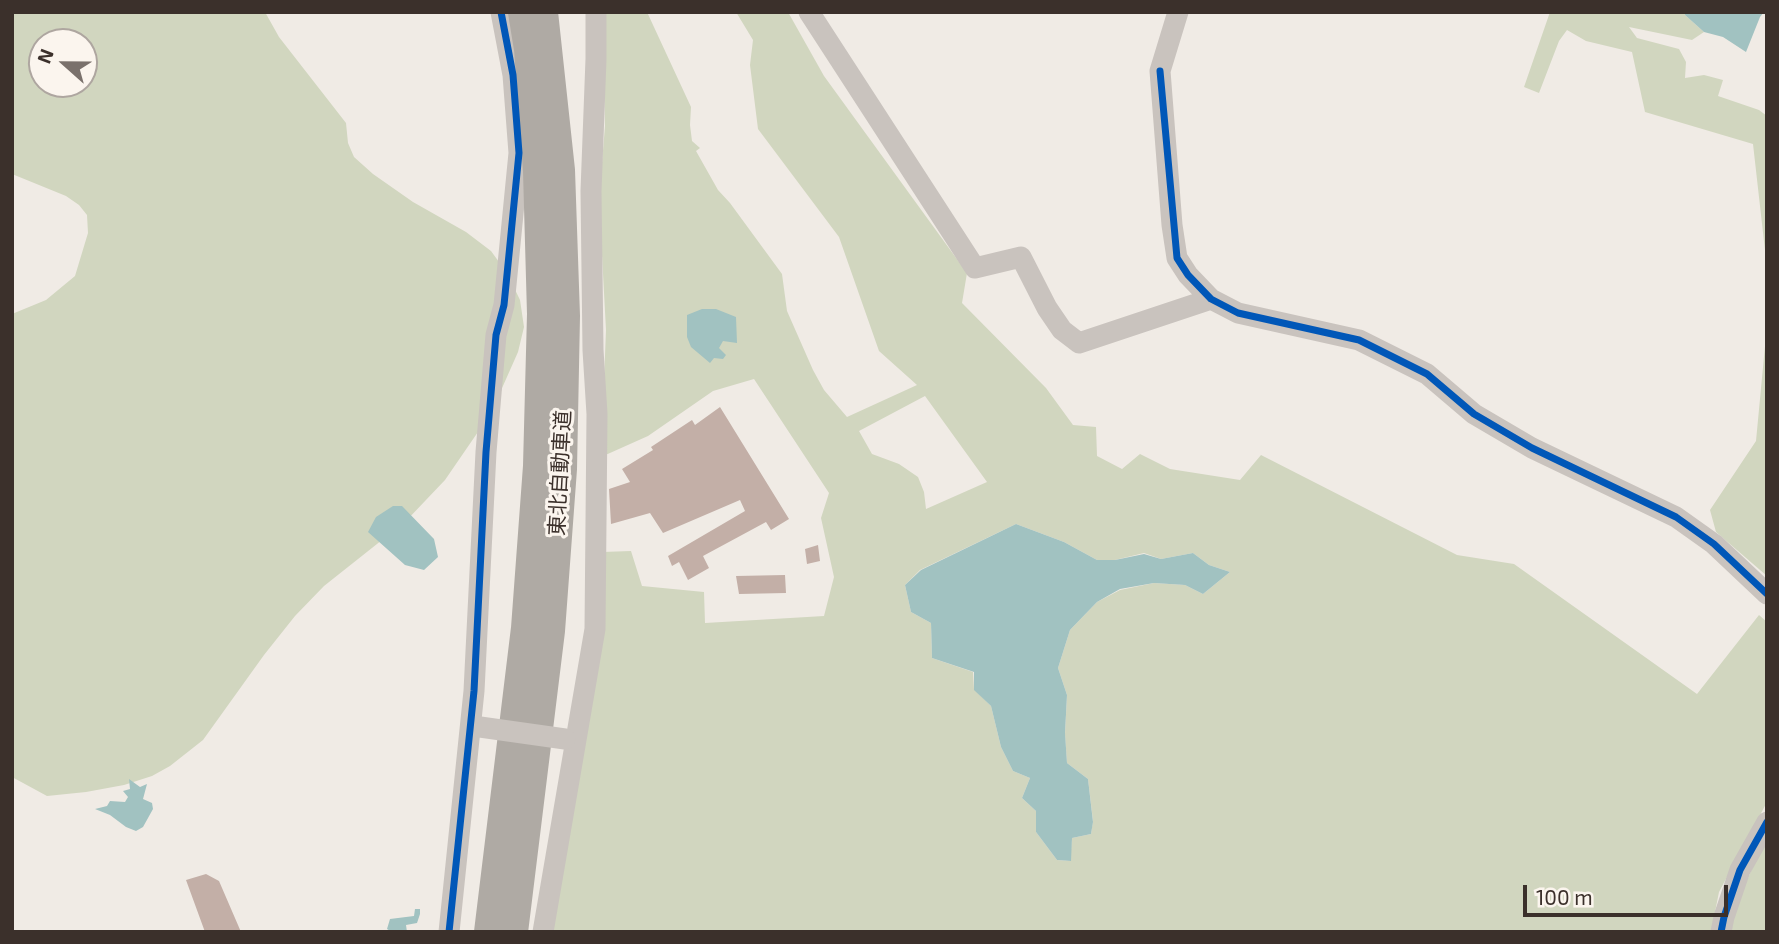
<!DOCTYPE html>
<html>
<head>
<meta charset="utf-8">
<style>
  body { margin:0 }
  #map { position:relative; width:1779px; height:944px; overflow:hidden; background:#f0ebe5; font-family:"Exo 2",sans-serif }
  canvas { display:block }
  .frame { position:absolute; inset:0; border:14px solid #3b302b; pointer-events:none }
  .north { position:absolute; left:28px; top:28px; width:70px; height:70px; box-sizing:border-box; background:#fbf5ee; border:2px solid #aea6a0; border-radius:50%; rotate:291deg; font-size:19px; font-weight:700; line-height:28px; text-align:center; color:#3b302b }
  .north::after { content:''; display:block; margin:auto; width:24px; height:32px; background:#7a716c; clip-path:polygon(50% 0,100% 100%,50% 72%,0 100%) }
  .scale { position:absolute; left:1523px; top:885px; width:205px; height:32px; box-sizing:border-box; border:4px solid #3b302b; border-top:0; padding-left:9px; font-size:21px; line-height:24px; white-space:nowrap; color:#3b302b; -webkit-text-stroke:5px #fbf5ee; paint-order:stroke }
</style>
</head>
<body>
<div id="map">
<canvas width="1779" height="944"></canvas>
<div class="frame"></div>
<div class="north">N</div>
<div class="scale">100 m</div>
</div>
<script>
const ctx = document.querySelector('canvas').getContext('2d');
ctx.lineJoin = 'round';
function fill(path, color) { ctx.fillStyle = color; ctx.fill(path, 'evenodd'); }
const shape = rows => new Path2D(rows.map(r => 'M' + r).join(''));
function strokePath(path, color, width, dash) { ctx.strokeStyle = color; ctx.lineWidth = width; ctx.lineCap = dash ? 'butt' : 'round'; ctx.setLineDash(dash || []); ctx.stroke(path); }
function label(font, color, halo, rows, align = 'center') {
  ctx.font = font + ' "Exo 2","Noto Sans JP",sans-serif'; ctx.lineWidth = 6; ctx.setLineDash([]); ctx.textBaseline = 'middle'; ctx.strokeStyle = halo; ctx.fillStyle = color; for (const [text, x, y, turn = 0] of rows) {
    ctx.save(); ctx.translate(x, y); ctx.rotate((+turn || 0) * Math.PI / 180); ctx.textAlign = isNaN(turn) ? turn : align; if (halo) ctx.strokeText(text, 0, 0); ctx.fillText(text, 0, 0); ctx.restore();
  }
}
const green = shape([
  [12,12,265,12,279,37,346,123,348,143,354,157,373,174,413,202,466,232,491,251,507,273,520,300,524,327,518,352,491,413,445,480,406,521,324,586,295,616,264,655,203,740,170,766,152,776,124,785,86,792,47,796,12,777,12,314,46,300,75,276,88,233,87,215,79,205,66,196,12,174],
  [42,42,84,42,84,84,42,84],
  [603,12,647,12,691,107,690,125,692,141,700,148,696,151,718,190,730,203,782,274,787,311,813,370,824,390,847,417,917,385,879,351,839,237,758,129,750,65,753,40,736,12,788,12,824,76,967,273,962,303,1046,388,1073,425,1096,427,1097,456,1122,469,1140,454,1170,469,1240,480,1261,455,1457,555,1514,564,1697,694,1759,615,1767,622,1767,802,1719,892,1711,932,547,932,602,552,631,551,642,586,704,592,705,623,824,616,834,577,821,518,829,493,754,379,713,391,648,436,601,457,606,330,599,199,605,126],
  [925,396,987,482,926,509,924,492,918,477,899,464,872,454,859,431],
  [1016,524,1064,542,1097,560,1115,560,1144,553,1161,559,1193,553,1209,565,1230,572,1203,594,1185,585,1154,583,1120,590,1097,602,1070,630,1058,668,1067,695,1065,734,1067,763,1088,779,1093,821,1091,834,1072,838,1070,861,1057,860,1036,832,1036,811,1022,798,1030,778,1013,771,1001,747,991,706,974,689,973,672,932,658,931,623,911,612,905,585,920,570],
  [1550,12,1685,12,1685,15,1704,32,1692,40,1629,27,1637,38,1679,49,1686,62,1685,78,1704,75,1723,80,1718,96,1759,110,1767,116,1767,268,1753,144,1645,112,1632,52,1586,41,1567,30,1559,41,1539,93,1524,87],
  [1767,325,1767,576,1716,532,1710,510,1756,441],
  [1767,835,1767,932,1727,932,1729,921]
]);
const water = shape([
  [1685,12,1764,12,1760,17,1746,52,1723,37,1704,32,1685,15],
  [702,309,716,309,736,317,737,343,723,341,719,348,726,355,723,359,714,358,710,363,691,347,687,337,687,315],
  [393,506,402,506,434,539,438,557,424,570,405,565,368,532,376,517],
  [1016,524,1064,542,1097,560,1115,560,1144,554,1161,559,1193,553,1209,565,1230,572,1203,594,1185,585,1154,583,1120,589,1097,602,1070,630,1058,668,1067,695,1065,733,1067,763,1088,779,1093,822,1091,834,1072,838,1071,861,1057,860,1036,832,1036,811,1022,798,1030,778,1013,771,1001,747,991,706,974,690,974,672,932,658,931,623,911,612,905,585,921,570],
  [129,779,140,787,147,784,143,799,152,803,153,809,143,827,136,831,126,827,110,815,95,809,107,806,110,801,125,802,128,797,123,791,130,789],
  [415,909,420,909,420,914,417,923,406,925,407,932,392,932,387,929,390,919,414,916]
]);
const building = shape([
  [720,407,789,519,771,530,766,522,703,556,709,568,688,580,679,562,672,566,668,556,745,511,740,500,663,533,650,513,611,524,609,489,630,482,622,469,653,450,651,447,692,420,695,425],
  [818,545,820,561,807,564,805,549],
  [785,575,786,593,739,594,736,576],
  [206,874,219,881,241,932,205,932,186,880]
]);
const minor = shape([
  [809,12,975,268,1021,257,1047,308,1062,330,1079,343,1211,299],
  [1178,12,1160,71,1172,225,1177,258,1188,275,1211,299,1238,313,1359,340,1427,374,1474,414,1532,448,1676,517,1714,544,1767,594],
  [449,932,474,691,486,452,496,335,504,305,519,153,513,75,501,12],
  [543,932,595,629,597,414,593,350,591,191,596,59,596,12],
  [1721,932,1724,917,1740,870,1767,822]
]);
const highway = shape([
  [489,932,526,628,538,466,542,314,538,171,529,49,523,12],
  [513,932,550,631,562,469,565,316,560,170,543,12]
]);
const minorBridge = shape([
  [480,727,565,739]
]);
const cycleway = shape([
  [1160,71,1177,258,1188,275,1211,299,1238,313,1359,340,1427,374,1474,414,1532,448,1676,517,1714,544,1767,594],
  [449,932,474,691,486,452,496,335,504,305,519,153,513,75,501,12],
  [1721,932,1724,917,1740,870,1767,822]
]);
const streetNames = [
  ["東北自動車道",560,473,-87]
];
fill(green, '#d1d6bf');
fill(water, '#a1c2c1');
fill(building, '#c3afa7');
strokePath(minor, '#c9c3be', 21);
strokePath(highway, '#afaaa4', 30);
strokePath(minorBridge, '#c9c3be', 21);
strokePath(cycleway, '#0057b8', 7);
label('21px', '#3b302b', '#fbf5ee', streetNames);
</script>
</body>
</html>
